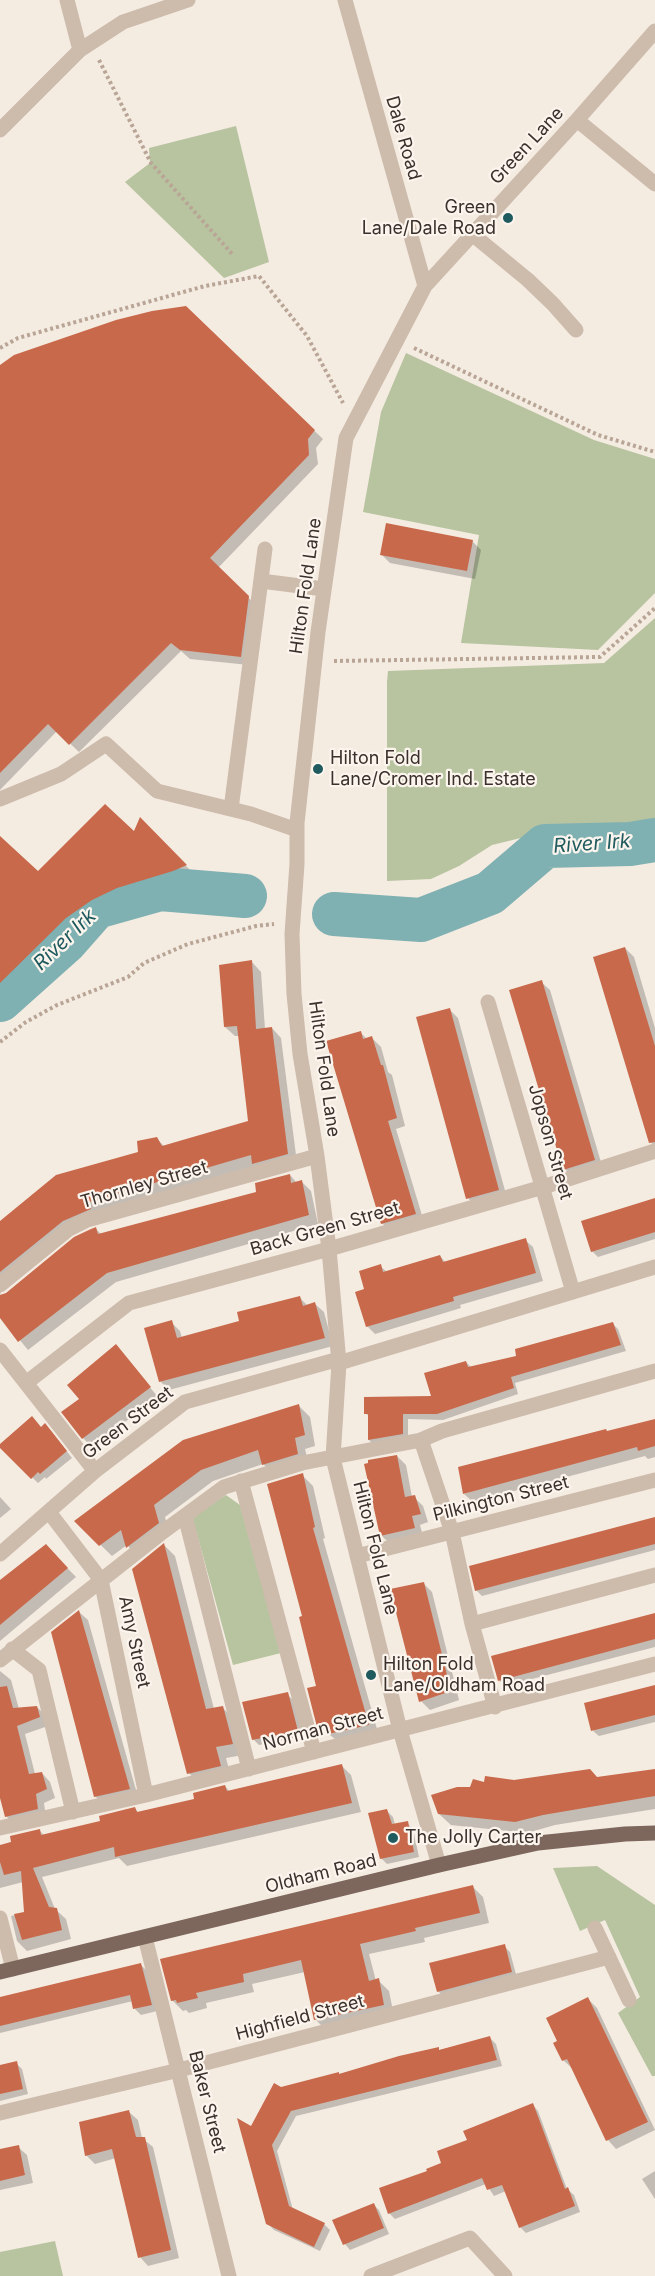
<!DOCTYPE html>
<html>
<head>
<meta charset="utf-8">
<style>
  body { margin:0 }
  canvas { display:block; background:#f4ebe1 }
</style>
</head>
<body>
<canvas width="655" height="2276"></canvas>
<script>
const ctx = document.querySelector('canvas').getContext('2d');
ctx.lineJoin = 'round';
function fill(path, color) { ctx.fillStyle = color; ctx.fill(path, 'evenodd'); }
const shape = rows => new Path2D(rows.map(r => 'M' + r).join(''));
function strokePath(path, color, width, dash) { ctx.strokeStyle = color; ctx.lineWidth = width; ctx.lineCap = dash ? 'butt' : 'round'; ctx.setLineDash(dash || []); ctx.stroke(path); }
function label(font, color, halo, rows, align = 'center') {
  ctx.font = font + ' Inter,sans-serif'; ctx.lineWidth = 4.5; ctx.setLineDash([]); ctx.textBaseline = 'middle'; ctx.strokeStyle = halo; ctx.fillStyle = color; for (const [text, x, y, turn = 0] of rows) {
    ctx.save(); ctx.translate(x, y); ctx.rotate((+turn || 0) * Math.PI / 180); ctx.textAlign = isNaN(turn) ? turn : align; if (halo) ctx.strokeText(text, 0, 0); ctx.fillText(text, 0, 0); ctx.restore();
  }
}
const green = shape([
  [236,126,269,262,224,278,125,182,150,163,149,148],
  [406,353,594,440,655,459,655,593,598,650,461,643,479,535,363,512,381,412],
  [655,618,655,823,533,835,492,845,459,866,431,879,387,881,387,682,388,671,604,663],
  [226,1495,240,1505,281,1653,233,1665,192,1516],
  [597,1866,655,1905,655,2076,652,2076,618,2013,640,1997,605,1920,580,1931,553,1868],
  [55,2241,63,2276,0,2276,0,2252]
]);
const shadow = shape([
  [185,307,323,439,316,448,318,464,218,568,257,606,249,665,190,659,181,651,79,752,57,731,0,790,0,367],
  [472,541,481,550,475,579,390,563,381,554],
  [141,820,194,874,182,879,127,896,101,908,75,927,0,1000,0,846,38,873,135,834],
  [625,948,634,957,655,1028,655,1146,650,1142],
  [252,962,261,972,265,1029,272,1028,281,1038,297,1163,73,1231,3,1287,0,1295,6,1294,96,1229,102,1235,257,1194,290,1175,297,1183,302,1182,311,1191,318,1224,116,1282,28,1350,0,1316,0,1223,140,1153,156,1138,165,1147,249,1122,239,1036,235,1036,225,1027],
  [541,982,550,990,603,1169,574,1178,565,1169],
  [449,1009,458,1018,507,1198,476,1207,468,1198],
  [360,1032,367,1039,372,1038,381,1047,388,1072,392,1075,405,1126,396,1129,424,1222,391,1232,382,1223],
  [655,1200,655,1239,598,1257,592,1251],
  [525,1240,533,1247,543,1281,460,1305,461,1308,375,1334,367,1326,366,1290,380,1266,387,1272,440,1256,446,1263],
  [300,1298,308,1306,315,1304,324,1312,333,1346,169,1390,160,1381,171,1322,180,1331,182,1338,241,1322],
  [612,1323,618,1329,626,1351,515,1383,518,1394,443,1420,408,1419,408,1439,375,1446,369,1440,369,1417,366,1413,433,1397,466,1362,472,1368,518,1357],
  [121,1353,158,1397,92,1447,83,1438,81,1399],
  [299,1406,310,1417,315,1446,305,1449,309,1465,275,1475,263,1464,213,1481,165,1517,169,1534,139,1558,127,1545,112,1556,76,1521],
  [655,1421,655,1457,648,1459,645,1456,473,1502,464,1494],
  [42,1428,51,1431,72,1458,46,1479,45,1477,38,1483,0,1446],
  [397,1456,406,1465,412,1497,414,1497,423,1506,428,1522,420,1525,423,1536,390,1544,381,1535],
  [302,1475,313,1486,325,1538,323,1539,379,1736,341,1744,319,1726,318,1687,303,1616],
  [0,1497,11,1509,0,1518],
  [655,1518,655,1550,482,1596,476,1590],
  [164,1545,175,1556,214,1709,222,1707,234,1719,243,1755,226,1758,231,1777,200,1785,189,1773],
  [46,1546,76,1577,0,1641,0,1582],
  [423,1583,432,1592,459,1700,430,1710,421,1701],
  [79,1612,88,1620,138,1797,104,1805,95,1796],
  [655,1615,655,1647,505,1686,499,1680],
  [0,1671,11,1680,19,1709,37,1707,46,1716,48,1726,25,1734,35,1774,42,1773,50,1782,55,1798,44,1803,46,1818,15,1825,6,1816,0,1792],
  [655,1687,655,1722,599,1736,593,1731],
  [287,1694,293,1700,303,1736,259,1745,253,1739],
  [342,1766,351,1775,361,1812,127,1866,119,1858,42,1877,55,1909,66,1919,71,1939,27,1951,17,1941,11,1916,25,1913,23,1882,0,1888,0,1846,40,1831,45,1836,102,1822,135,1809,139,1813,196,1800,225,1786,230,1792],
  [655,1771,655,1809,555,1825,527,1833,451,1825,439,1814,471,1789,485,1783,598,1779],
  [387,1811,393,1817,395,1825,407,1823,413,1829,419,1857,387,1864,381,1858],
  [473,1887,483,1897,489,1923,424,1938,425,1942,369,1954,376,1981,378,1980,389,1991,394,2016,326,2030,316,2020,305,1972,252,1984,254,1992,206,2003,207,2008,189,2013,186,2010,183,2011,172,2000],
  [504,1946,510,1952,517,1978,444,1997,438,1991],
  [141,1965,147,1971,157,2011,141,2015,135,2009,133,2001,0,2033,0,1999],
  [588,1999,597,2008,655,2130,616,2149,608,2140,573,2069,564,2061,555,2043,559,2041],
  [490,2038,496,2044,502,2066,296,2116,277,2151,293,2210,324,2224,330,2230,320,2251,274,2230,268,2224,252,2128,280,2088],
  [16,2063,22,2069,28,2094,0,2101,0,2066],
  [533,2105,538,2111,567,2189,574,2195,580,2212,526,2233,520,2227,506,2191,494,2196,486,2184,395,2219,389,2213,429,2172,443,2164,469,2141],
  [129,2112,138,2120,142,2138,153,2147,179,2258,148,2266,140,2257,116,2158,95,2164,86,2155],
  [18,2147,27,2155,33,2183,0,2190,0,2151],
  [655,2171,655,2199,642,2179],
  [373,2204,379,2210,389,2234,350,2250,345,2244,334,2221]
]);
const river = shape([
  [334,914,421,920,490,893,545,846,630,844,655,840],
  [0,1000,66,941,96,907,160,889,245,896]
]);
const building = shape([
  [186,306,315,430,308,439,309,455,210,558,249,596,241,657,180,650,171,643,69,745,48,724,0,773,0,365,14,355,116,320,152,311],
  [386,523,473,540,467,571,380,555],
  [105,804,134,831,140,817,187,865,173,871,117,888,92,900,66,918,0,983,0,836,38,871],
  [625,947,655,1046,655,1142,649,1143,593,957],
  [252,960,256,1029,272,1027,288,1154,252,1164,251,1155,89,1202,91,1209,63,1221,0,1272,0,1221,56,1175,138,1152,137,1141,157,1137,162,1146,248,1121,237,1026,224,1027,219,965],
  [542,980,595,1160,563,1170,509,990],
  [450,1008,499,1190,466,1199,416,1017],
  [361,1031,363,1039,372,1036,381,1065,383,1065,397,1118,388,1121,416,1214,381,1224,326,1041],
  [290,1174,291,1183,302,1180,309,1215,107,1273,18,1342,0,1318,0,1295,6,1293,74,1237,91,1229,96,1227,98,1234,256,1192,255,1183],
  [655,1198,655,1232,591,1252,581,1221],
  [526,1238,536,1273,453,1297,454,1301,366,1327,355,1292,364,1289,359,1271,381,1264,383,1272,440,1255,443,1262],
  [300,1296,303,1306,315,1302,325,1338,159,1382,144,1328,172,1320,177,1338,239,1321,237,1312],
  [613,1322,621,1345,511,1377,514,1388,437,1414,403,1414,403,1434,368,1440,368,1414,364,1414,364,1397,431,1396,424,1373,466,1361,468,1367,516,1356,515,1349],
  [116,1344,151,1387,82,1439,61,1412,79,1399,67,1385],
  [299,1404,305,1435,295,1438,298,1454,262,1465,258,1450,201,1470,154,1505,159,1523,126,1548,121,1530,99,1546,74,1521,183,1440],
  [32,1416,41,1427,45,1423,67,1451,40,1474,38,1472,31,1479,0,1448,0,1444],
  [655,1419,655,1446,638,1451,637,1447,463,1494,458,1467,606,1429,607,1431],
  [397,1455,405,1497,415,1495,421,1514,412,1516,415,1528,380,1536,364,1464,368,1463,368,1460],
  [303,1473,315,1527,313,1528,369,1725,328,1734,326,1725,317,1727,307,1688,316,1686,299,1617,302,1616,267,1484],
  [655,1517,655,1544,475,1591,469,1566],
  [164,1543,206,1709,223,1706,233,1744,216,1747,221,1766,187,1774,132,1569],
  [46,1544,68,1568,0,1625,0,1580],
  [424,1582,451,1691,419,1702,390,1589],
  [79,1610,130,1789,94,1797,51,1632],
  [655,1613,655,1639,498,1681,491,1656],
  [655,1685,655,1715,591,1731,584,1703],
  [7,1686,13,1708,37,1706,40,1717,17,1726,29,1774,42,1772,47,1789,36,1794,38,1809,5,1817,0,1798,0,1687],
  [288,1692,298,1731,252,1740,242,1702],
  [342,1764,352,1803,115,1857,114,1847,33,1868,49,1907,57,1908,62,1930,22,1940,14,1914,24,1912,21,1871,4,1875,0,1862,0,1845,11,1842,10,1836,40,1829,41,1835,100,1821,99,1816,135,1807,137,1812,194,1799,193,1793,225,1785,227,1791],
  [590,1769,597,1777,655,1769,655,1796,543,1815,515,1822,438,1814,431,1795,457,1787,470,1787,473,1779,484,1782,485,1776,514,1780],
  [387,1809,392,1824,408,1821,414,1852,380,1859,368,1813],
  [473,1885,480,1913,415,1928,416,1931,360,1944,369,1981,379,1978,384,2005,314,2020,301,1960,243,1974,244,1982,196,1993,198,1998,177,2003,176,2000,171,2001,160,1959],
  [505,1944,512,1972,437,1992,429,1963],
  [141,1963,152,2005,133,2009,130,1995,0,2026,0,1997],
  [588,1997,648,2122,606,2141,567,2059,562,2061,553,2043,557,2041,546,2018],
  [490,2036,497,2060,291,2111,272,2145,289,2206,325,2223,314,2247,266,2224,237,2118,251,2126,274,2083,281,2087,339,2072,339,2074,399,2056,439,2047,439,2050],
  [17,2061,23,2089,0,2094,0,2065],
  [533,2103,565,2189,568,2187,575,2206,519,2228,502,2185,487,2190,482,2178,388,2214,379,2188,427,2171,426,2169,441,2163,437,2151,467,2140,463,2131],
  [129,2110,136,2137,145,2137,171,2250,138,2258,112,2149,85,2156,79,2122],
  [19,2145,25,2175,0,2181,0,2149],
  [374,2203,384,2228,343,2245,332,2220]
]);
const path = shape([
  [99,60,151,163,234,256],
  [0,348,18,338,205,286,259,276,307,336,343,403],
  [414,348,598,435,655,452],
  [334,661,600,657,655,608],
  [0,1042,26,1022,57,1005,128,977,144,963,188,944,256,926,274,924]
]);
const minor = shape([
  [67,0,80,50],
  [345,0,425,286],
  [577,120,655,184],
  [0,130,80,50,123,22,188,0],
  [472,234,528,280,553,304,576,330],
  [261,581,324,589],
  [0,799,61,774,106,744,157,791,251,814,297,830],
  [231,809,265,549],
  [488,1002,573,1292],
  [0,1285,69,1229,87,1220,317,1156],
  [0,1350,95,1471],
  [339,1363,655,1267],
  [26,1383,129,1303,329,1249,543,1187,655,1151],
  [421,1440,452,1532,472,1624,495,1707],
  [241,1481,314,1752],
  [49,1512,101,1580,146,1795],
  [185,1516,249,1769],
  [0,1554,95,1471,185,1402,339,1359],
  [357,1556,655,1480],
  [472,1624,655,1575],
  [12,1649,39,1670,73,1812],
  [0,1660,160,1534,224,1487,302,1463,421,1440,442,1431,655,1371],
  [0,1828,146,1795,655,1664],
  [439,1865,400,1730,333,1458,339,1363,329,1249,317,1156,300,1054,294,994,292,934,297,864,297,823,318,632,346,438,425,286,577,120,655,31],
  [0,1918,13,1969],
  [595,1928,629,2000],
  [145,1937,229,2276],
  [0,2113,179,2070,609,1957],
  [371,2276,470,2238,505,2276]
]);
const major = shape([
  [0,1972,439,1865,538,1843,625,1834,655,1833]
]);
const markers = [
  [508,218,6,"#1f5a5e"],
  [318,769,6,"#1f5a5e"],
  [371,1675,6,"#1f5a5e"],
  [393,1838,6,"#1f5a5e"]
];
const streetNames = [
  ["Dale Road",403,138,74],
  ["Green Lane",527,146,-47],
  ["Hilton Fold Lane",306,586,-82],
  ["Hilton Fold Lane",324,1069,82],
  ["Jopson Street",550,1142,74],
  ["Thornley Street",144,1185,-16],
  ["Back Green Street",325,1229,-16],
  ["Green Street",128,1423,-37],
  ["Pilkington Street",501,1499,-14],
  ["Hilton Fold Lane",375,1548,76],
  ["Amy Street",134,1642,78],
  ["Norman Street",323,1729,-15],
  ["Oldham Road",321,1874,-14],
  ["Highfield Street",300,2018,-15],
  ["Baker Street",207,2102,76]
];
const poiNames = [
  ["Green",496,208,"right"],
  ["Lane/Dale Road",496,229,"right"],
  ["Hilton Fold",330,759],
  ["Lane/Cromer Ind. Estate",330,780],
  ["Hilton Fold",383,1665],
  ["Lane/Oldham Road",383,1686],
  ["The Jolly Carter",405,1838]
];
const waterNames = [
  ["River Irk",592,844,-4],
  ["River Irk",65,940,-44]
];
fill(green, '#b8c4a0');
fill(shadow, '#0003');
strokePath(river, '#7fb0b2', 44);
fill(building, '#c8694b');
strokePath(path, '#b9a596', 4, [3, 3]);
strokePath(minor, '#cdbbac', 15);
strokePath(major, '#7d675c', 15);
for (const [x, y, r, color] of markers) { const dot = new Path2D(); dot.arc(x, y, r, 0, 2 * Math.PI); ctx.fillStyle = color; ctx.fill(dot); strokePath(dot, '#fbf5ee', 2); }
label('18px', '#3b302b', '#fbf5ee', streetNames);
label('18px', '#3b302b', '#fbf5ee', poiNames, 'left');
label('italic 20px', '#1f5a5e', '#fbf5ee', waterNames);
</script>
</body>
</html>
